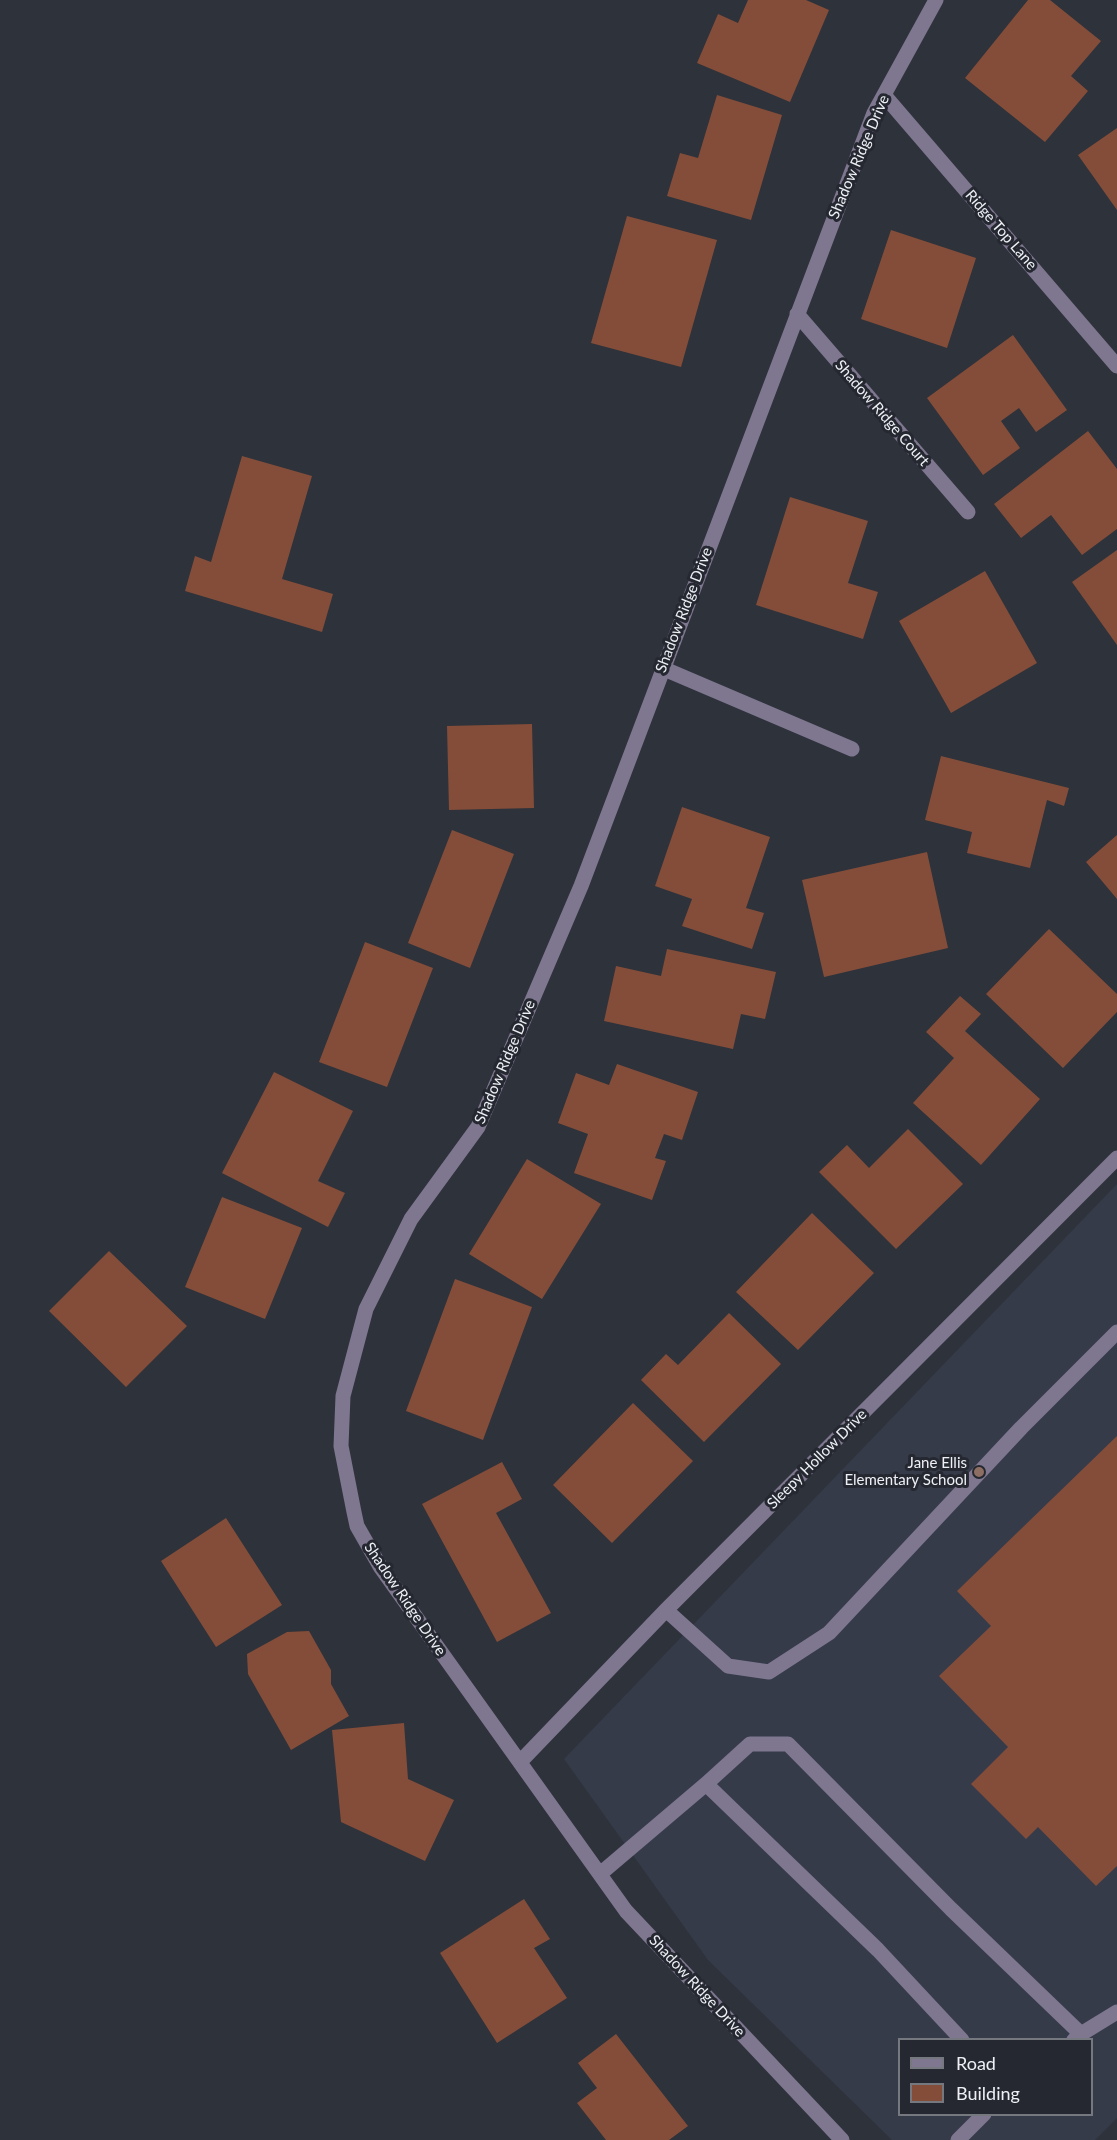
<!DOCTYPE html>
<html>
<head>
<meta charset="utf-8">
<style>
  body { margin:0 }
  #map { position:relative; width:1117px; height:2140px; overflow:hidden; background:#2e323b; font-family:Lato,sans-serif }
  canvas { display:block }
  .legend { position:absolute; left:898px; top:2038px; width:195px; height:78px; box-sizing:border-box; background:#252830; border:2px solid #75787f; margin:0; padding:8px 10px; list-style:none; font-size:18px; color:#eef0f6 }
  .legend li { display:flex; align-items:center; gap:12px; height:30px }
  .legend b { width:30px; border:2px solid #75787f }
</style>
</head>
<body>
<div id="map">
<canvas width="1117" height="2140"></canvas>
<ul class="legend">
<li><b style="height:8px;background:#7e778f"></b>Road</li>
<li><b style="height:16px;background:#844d39"></b>Building</li>
</ul>
</div>
<script>
const ctx = document.querySelector('canvas').getContext('2d');
ctx.lineJoin = 'round';
function fill(path, color) { ctx.fillStyle = color; ctx.fill(path, 'evenodd'); }
const shape = rows => new Path2D(rows.map(r => 'M' + r).join(''));
function strokePath(path, color, width, dash) { ctx.strokeStyle = color; ctx.lineWidth = width; ctx.lineCap = dash ? 'butt' : 'round'; ctx.setLineDash(dash || []); ctx.stroke(path); }
function label(font, color, halo, rows, align = 'center') {
  ctx.font = font + ' Lato,sans-serif'; ctx.lineWidth = 6; ctx.setLineDash([]); ctx.textBaseline = 'middle'; ctx.strokeStyle = halo; ctx.fillStyle = color; for (const [text, x, y, turn = 0] of rows) {
    ctx.save(); ctx.translate(x, y); ctx.rotate((+turn || 0) * Math.PI / 180); ctx.textAlign = isNaN(turn) ? turn : align; if (halo) ctx.strokeText(text, 0, 0); ctx.fillText(text, 0, 0); ctx.restore();
  }
}
const built = shape([
  [1117,1184,1117,2118,1095,2140,892,2140,708,1960,564,1759],
  [900,2040,1092,2040,1092,2114,900,2114]
]);
const building = shape([
  [748,0,806,0,829,10,790,102,697,63,718,14,738,23],
  [1028,0,1050,0,1101,41,1071,76,1088,91,1045,142,965,78],
  [717,95,782,115,751,220,667,196,680,153,698,158],
  [1117,128,1117,210,1078,155],
  [627,216,717,240,681,367,591,343],
  [891,230,976,258,947,348,861,319],
  [1013,335,1067,410,1036,432,1019,408,1001,421,1020,448,983,475,927,398],
  [1088,431,1117,469,1117,529,1082,555,1051,515,1021,538,994,504],
  [242,456,312,476,282,579,333,594,322,632,185,591,195,556,211,562],
  [790,497,868,521,848,583,878,592,863,639,756,605],
  [1117,550,1117,645,1072,582],
  [985,571,1037,663,951,713,899,621],
  [532,724,534,808,449,810,447,726],
  [941,756,1069,788,1064,806,1047,800,1030,868,967,853,972,832,925,820],
  [682,807,770,837,746,908,764,913,752,949,682,926,692,899,655,886],
  [452,830,514,854,470,968,408,943],
  [1117,835,1117,899,1086,862],
  [927,852,948,948,824,977,802,880],
  [1049,929,1117,994,1117,1012,1063,1068,986,994],
  [365,942,433,968,387,1087,319,1062],
  [667,949,776,972,765,1019,741,1014,733,1049,604,1021,616,966,661,976],
  [960,996,981,1014,965,1031,1040,1099,981,1165,913,1103,954,1058,926,1032],
  [617,1064,698,1092,682,1140,664,1134,655,1158,666,1161,652,1200,574,1173,588,1134,558,1123,576,1073,609,1085],
  [274,1072,353,1111,318,1181,345,1193,328,1227,222,1173],
  [908,1129,963,1184,896,1249,819,1172,847,1145,869,1168],
  [527,1159,601,1204,542,1299,469,1254],
  [222,1197,302,1228,265,1319,185,1287],
  [812,1213,874,1273,798,1350,736,1292],
  [109,1251,187,1326,126,1387,49,1311],
  [455,1279,532,1307,483,1440,406,1411],
  [729,1313,781,1364,704,1442,641,1380,666,1354,678,1365],
  [633,1403,693,1461,612,1543,553,1485],
  [1117,1436,1117,1866,1096,1886,1038,1827,1026,1839,971,1784,1008,1747,939,1676,991,1626,957,1591],
  [502,1462,522,1499,496,1513,551,1613,497,1642,422,1504],
  [226,1518,282,1605,216,1647,161,1561],
  [309,1631,331,1670,331,1684,349,1716,291,1750,248,1674,247,1654,287,1632],
  [404,1723,408,1779,454,1800,425,1861,341,1822,332,1730],
  [524,1899,550,1939,534,1948,567,1998,497,2043,440,1953],
  [616,2034,688,2126,669,2140,606,2140,577,2103,597,2088,578,2063]
]);
const minor = shape([
  [884,95,1117,366],
  [797,314,968,512],
  [662,668,852,749],
  [666,1610,728,1666,769,1672,829,1633,1021,1428,1117,1332],
  [520,1762,666,1610,1117,1158],
  [706,1784,878,1950,962,2040],
  [600,1874,706,1784,750,1744,788,1744,951,1909,1081,2034,1074,2040],
  [1081,2034,1117,2012],
  [842,2140,626,1911,381,1568,357,1526,354,1512,341,1446,343,1396,366,1309,411,1219,478,1127,581,886,874,113,936,0],
  [958,2140,984,2114]
]);
const markers = [
  [979,1472,6,"#8d6e63"]
];
const streetNames = [
  ["Shadow Ridge Drive",859,157,-67],
  ["Ridge Top Lane",1001,230,49],
  ["Shadow Ridge Court",882,413,49],
  ["Shadow Ridge Drive",684,610,-69],
  ["Shadow Ridge Drive",505,1062,-67],
  ["Sleepy Hollow Drive",817,1459,-45],
  ["Shadow Ridge Drive",405,1599,56],
  ["Shadow Ridge Drive",697,1986,47]
];
const poiNames = [
  ["Jane Ellis",967,1463],
  ["Elementary School",967,1480]
];
fill(built, '#363b4a');
fill(building, '#844d39');
strokePath(minor, '#7e778f', 15);
for (const [x, y, r, color] of markers) { const dot = new Path2D(); dot.arc(x, y, r, 0, 2 * Math.PI); ctx.fillStyle = color; ctx.fill(dot); strokePath(dot, '#252830', 2); }
label('15px', '#eef0f6', '#252830', streetNames);
label('15px', '#eef0f6', '#252830', poiNames, 'right');
</script>
</body>
</html>
